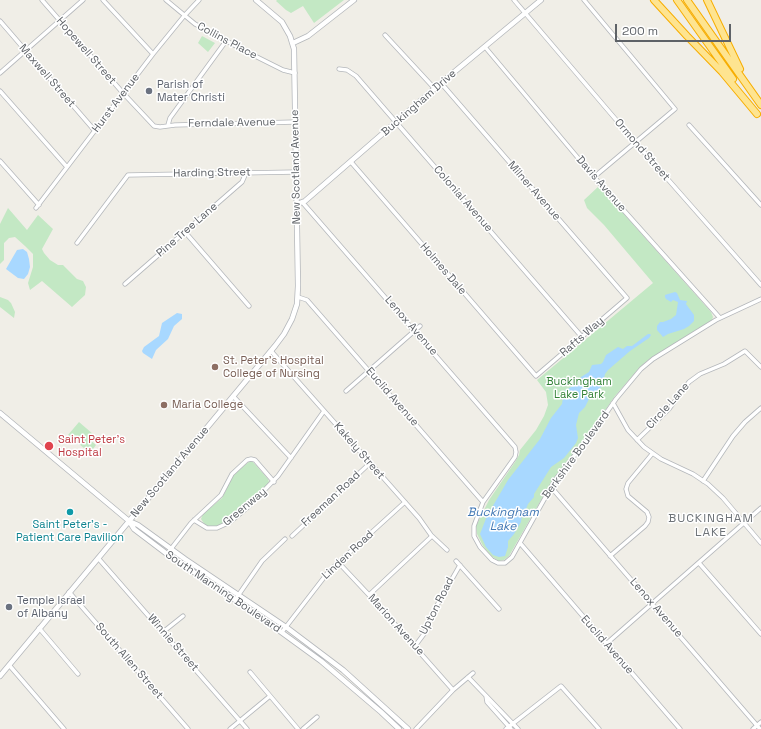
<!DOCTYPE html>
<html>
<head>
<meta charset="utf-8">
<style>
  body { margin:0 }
  #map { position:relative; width:761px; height:729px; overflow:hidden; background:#f0eee7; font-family:"Space Grotesk",sans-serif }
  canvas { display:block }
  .scale { position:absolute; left:615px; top:24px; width:116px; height:18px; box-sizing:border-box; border:2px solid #5e6267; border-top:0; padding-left:5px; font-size:12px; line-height:14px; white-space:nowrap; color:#5e6267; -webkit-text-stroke:3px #fff; paint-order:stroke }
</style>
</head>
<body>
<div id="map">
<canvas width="761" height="729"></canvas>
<div class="scale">200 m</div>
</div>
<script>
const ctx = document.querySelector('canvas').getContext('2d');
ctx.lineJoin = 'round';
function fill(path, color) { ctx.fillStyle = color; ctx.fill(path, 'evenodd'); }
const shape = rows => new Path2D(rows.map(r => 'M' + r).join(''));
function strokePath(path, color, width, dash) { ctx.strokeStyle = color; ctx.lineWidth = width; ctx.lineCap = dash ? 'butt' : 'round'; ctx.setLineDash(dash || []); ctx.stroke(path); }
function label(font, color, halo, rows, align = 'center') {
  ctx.font = font + ' "Space Grotesk",sans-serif'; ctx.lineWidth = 3; ctx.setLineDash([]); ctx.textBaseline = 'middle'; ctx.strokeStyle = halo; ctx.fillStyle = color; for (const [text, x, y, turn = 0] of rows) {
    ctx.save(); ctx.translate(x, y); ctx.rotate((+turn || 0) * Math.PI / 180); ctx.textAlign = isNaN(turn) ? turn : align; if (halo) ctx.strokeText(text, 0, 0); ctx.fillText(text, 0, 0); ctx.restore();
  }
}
const green = shape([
  [277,0,344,0,314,23,303,6,291,13,286,10,276,1],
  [202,36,215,43,208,52,198,43],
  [599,186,711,312,713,317,712,320,648,360,640,367,615,396,583,442,553,479,509,556,504,560,499,561,491,556,483,546,477,534,476,526,489,500,515,462,519,455,520,450,536,430,544,416,548,405,546,392,537,380,653,283,604,225,587,208,584,200],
  [8,208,27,230,38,215,53,229,42,249,44,253,50,260,58,265,63,265,77,279,83,281,86,287,85,295,72,307,42,281,30,290,28,283,33,267,33,254,25,246,15,237,9,238,4,243,4,260,0,264,0,224],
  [0,297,8,300,11,303,15,312,14,318,0,307],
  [79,422,93,434,90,440,96,445,90,453,68,435],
  [250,461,253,462,268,479,269,482,267,485,239,511,223,524,218,526,210,527,205,525,201,519,203,514,222,498,234,474]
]);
const water = shape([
  [23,249,27,252,29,259,30,267,28,274,24,279,18,278,6,269,17,250],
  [675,292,677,293,680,300,687,301,686,304,694,315,694,321,689,326,684,329,668,334,663,337,657,330,657,326,660,322,663,322,671,319,676,315,678,302,673,300,671,302,666,299,665,297,665,295,668,294],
  [177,313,182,314,182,319,174,326,168,339,156,350,152,359,143,353,142,351,144,347,159,336,162,323],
  [648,334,650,334,651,335,649,338,630,351,608,370,605,374,602,386,589,399,585,407,579,413,576,425,578,438,576,443,564,458,551,467,534,494,534,497,528,504,526,509,522,515,521,522,514,534,508,541,508,547,505,556,499,557,493,555,486,547,480,534,487,516,508,480,540,439,551,418,562,404,564,391,575,385,581,377,589,372,592,365,601,364,603,362,606,355,618,347,623,349,627,346,632,346]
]);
const minor = shape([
  [42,0,123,93,154,126,160,127,175,125,295,122],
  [103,0,153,54],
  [166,0,195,24,247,52,283,70,295,73],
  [514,0,635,142,761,285],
  [584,0,675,109,594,177],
  [0,21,95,131],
  [385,35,435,89],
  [485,47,594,177,720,318],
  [339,69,347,70,356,76,582,337],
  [0,73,83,0],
  [0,91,67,167],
  [168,125,170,118,226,41],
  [689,125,761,205],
  [0,161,39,205],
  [351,162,536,376,627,298,441,83],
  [303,203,515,447,516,452,515,457,483,502,474,526,474,536,480,547,492,560,498,563,505,563,512,557,555,480,593,432,616,399,641,369,653,359,716,320,761,299],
  [36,208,153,54,184,16,199,0],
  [185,232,249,306],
  [77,243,128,175,296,172],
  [125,284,242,182,246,173],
  [298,297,307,300,483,502],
  [271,351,419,518,431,535,447,550],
  [346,391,420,326],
  [233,396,291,458],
  [613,403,628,430,644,447,661,459,693,474,708,484,723,498,761,543],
  [637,440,669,409,689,382,700,374,724,364,745,351,761,367],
  [703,481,733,436,745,422,761,408],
  [551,487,760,729],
  [194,520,207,528,217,528,230,522,248,507,278,476,324,411],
  [292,536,370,463],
  [520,543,680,729],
  [167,554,191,523,221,495,232,474,247,460,251,459,255,460,274,482],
  [610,556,645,526,648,522,649,517,647,512,628,496,626,489,628,483,652,454],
  [98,558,247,729],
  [456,561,499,609],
  [338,562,369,595,453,690],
  [699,563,761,634],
  [69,592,188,729],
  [369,595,432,536],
  [235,600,262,561,285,539],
  [39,628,78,674],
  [163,632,183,616],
  [282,632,329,571,405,502],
  [606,644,761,508],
  [415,646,424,634,436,607,460,565],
  [9,665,64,729],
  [250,672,298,729],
  [468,677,518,729],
  [486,696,487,702,511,729],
  [230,729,270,696],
  [303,729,317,717],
  [416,729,453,690,473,673],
  [506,729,561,686,599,729],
  [753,729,761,722]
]);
const tertiary = shape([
  [293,43,308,36,354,0],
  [297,204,305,201,441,83,541,0],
  [0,413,129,521,138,525,185,559,286,627,343,670,408,729],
  [129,521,134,529,167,554,266,621,321,661,381,712,399,729],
  [0,676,275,346,284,334,292,319,297,304,298,286,294,49,290,36,282,22,256,0]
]);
const motorway = shape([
  [654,0,687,36,722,72,757,114],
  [677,0,733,79],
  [687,0,761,105],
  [707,0,740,69]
]);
const markers = [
  [149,91,4,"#6b7280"],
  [215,367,4,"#8d6e63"],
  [164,405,4,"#8d6e63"],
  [49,446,5,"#e0444e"],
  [70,512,4,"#0f9aa8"],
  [9,607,4,"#6b7280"]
];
const streetNames = [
  ["Collins Place",227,41,28],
  ["Hopewell Street",86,51,49],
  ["Maxwell Street",47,76,49],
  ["Hurst Avenue",116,103,-53],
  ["Buckingham Drive",419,103,-41],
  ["Ferndale Avenue",232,123,-1],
  ["Ormond Street",642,150,49],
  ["New Scotland Avenue",296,167,-91],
  ["Harding Street",212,173,-1],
  ["Davis Avenue",601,184,49],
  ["Milner Avenue",534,191,49],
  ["Colonial Avenue",463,199,49],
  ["Pine Tree Lane",187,230,-41],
  ["Holmes Dale",443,269,49],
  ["Lenox Avenue",411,326,49],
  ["Rafts Way",582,337,-41],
  ["Euclid Avenue",392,397,49],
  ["Circle Lane",668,406,-48],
  ["Kakely Street",359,451,49],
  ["Berkshire Boulevard",576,455,-54],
  ["New Scotland Avenue",170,472,-50],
  ["Freeman Road",331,499,-43],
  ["Greenway",245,507,-40],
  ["Linden Road",348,555,-43],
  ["South Manning Boulevard",223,592,34],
  ["Upton Road",437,606,-63],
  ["Lenox Avenue",656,608,49],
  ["Marion Avenue",396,625,48],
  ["Winnie Street",173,643,49],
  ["Euclid Avenue",607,645,49],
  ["South Allen Street",129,661,49]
];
const worshipNames = [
  ["Parish of",157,85],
  ["Mater Christi",157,98],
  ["Temple Israel",17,601],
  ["of Albany",17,614]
];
const educationNames = [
  ["St. Peter’s Hospital",223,361],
  ["College of Nursing",223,374],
  ["Maria College",172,405]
];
const parkNames = [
  ["Buckingham",579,382],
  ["Lake Park",579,395]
];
const healthNames = [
  ["Saint Peter's",58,440],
  ["Hospital",58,453]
];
const cultureNames = [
  ["Saint Peter's -",70,525],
  ["Patient Care Pavilion",70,538]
];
const waterNames = [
  ["Buckingham",503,513],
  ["Lake",503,527]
];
const neighbourhoodNames = [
  ["BUCKINGHAM",711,519],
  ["LAKE",711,533]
];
fill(green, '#c3e8c4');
fill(water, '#a8d8ff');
strokePath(minor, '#b4b7bb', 5);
strokePath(tertiary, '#b4b7bb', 6);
strokePath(motorway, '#f7ad00', 8);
strokePath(minor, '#fff', 3.5);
strokePath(tertiary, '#fff', 4.5);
strokePath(motorway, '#fee490', 6);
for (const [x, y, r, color] of markers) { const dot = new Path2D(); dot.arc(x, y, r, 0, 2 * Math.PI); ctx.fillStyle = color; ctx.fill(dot); strokePath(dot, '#fff', 1.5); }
label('11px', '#5e6267', '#fff', streetNames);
label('11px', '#5b616d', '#fff', worshipNames, 'left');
label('11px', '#785e54', '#fff', educationNames, 'left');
label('11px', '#338238', '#fff', parkNames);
label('11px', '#be3a42', '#fff', healthNames, 'left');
label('11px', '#0d838f', '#fff', cultureNames);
label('italic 12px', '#4278b4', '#fff', waterNames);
ctx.letterSpacing = '1px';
label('12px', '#6f7479', '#fff', neighbourhoodNames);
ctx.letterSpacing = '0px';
</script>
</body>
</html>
